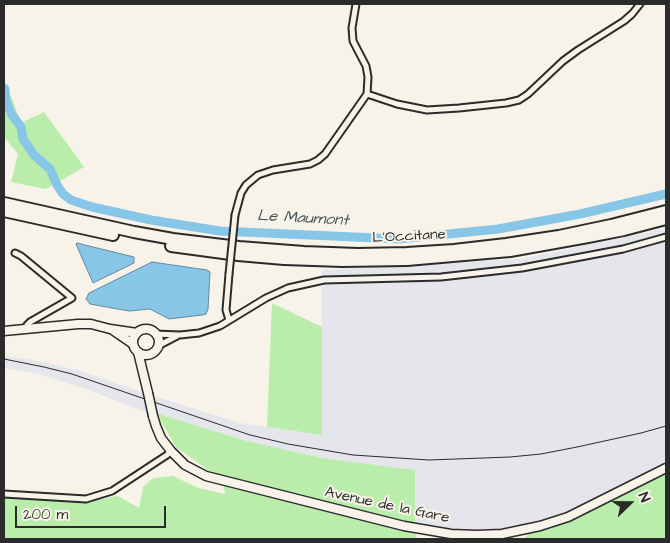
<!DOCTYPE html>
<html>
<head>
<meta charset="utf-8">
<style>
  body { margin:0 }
  #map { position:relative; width:670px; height:543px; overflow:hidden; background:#f7f3e8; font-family:"Architects Daughter",sans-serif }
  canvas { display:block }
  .frame { position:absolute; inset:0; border:5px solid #2b2b2b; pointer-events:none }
  .north { position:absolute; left:605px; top:478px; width:50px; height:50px; -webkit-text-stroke:4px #f7f3e8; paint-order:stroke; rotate:68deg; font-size:14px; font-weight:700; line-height:20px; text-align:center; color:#2b2b2b }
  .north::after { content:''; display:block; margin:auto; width:18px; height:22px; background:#2b2b2b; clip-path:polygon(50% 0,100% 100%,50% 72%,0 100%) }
  .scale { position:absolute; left:15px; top:506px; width:151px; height:22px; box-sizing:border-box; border:2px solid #2b2b2b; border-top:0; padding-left:6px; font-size:15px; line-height:18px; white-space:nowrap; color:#2b2b2b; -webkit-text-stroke:4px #f7f3e8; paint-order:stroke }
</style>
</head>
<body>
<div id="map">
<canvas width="670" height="543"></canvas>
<div class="frame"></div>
<div class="north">N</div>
<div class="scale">200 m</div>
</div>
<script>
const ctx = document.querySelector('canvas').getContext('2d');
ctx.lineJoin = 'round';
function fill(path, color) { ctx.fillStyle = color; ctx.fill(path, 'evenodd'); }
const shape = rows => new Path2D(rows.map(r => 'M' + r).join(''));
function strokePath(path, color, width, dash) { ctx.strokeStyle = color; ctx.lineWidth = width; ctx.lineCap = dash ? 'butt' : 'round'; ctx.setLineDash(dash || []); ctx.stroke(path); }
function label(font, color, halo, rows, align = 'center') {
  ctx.font = font + ' "Architects Daughter",sans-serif'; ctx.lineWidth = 4; ctx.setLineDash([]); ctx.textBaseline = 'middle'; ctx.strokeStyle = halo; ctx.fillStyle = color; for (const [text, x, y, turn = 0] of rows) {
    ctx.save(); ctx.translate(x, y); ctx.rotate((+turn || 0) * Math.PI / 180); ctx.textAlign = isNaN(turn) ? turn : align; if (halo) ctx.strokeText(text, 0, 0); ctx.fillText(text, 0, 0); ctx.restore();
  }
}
const built = shape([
  [666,228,666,462,575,510,551,518,534,523,497,530,458,530,415,523,415,470,322,458,243,440,156,413,154,396,240,423,321,435,322,270,520,259,640,234],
  [4,356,39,361,81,371,144,393,148,413,86,389,38,374,4,368]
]);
const green = shape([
  [4,95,11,96,21,123,44,112,84,167,46,189,11,182,18,154,4,137],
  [272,303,322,327,322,435,267,427],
  [156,413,243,440,322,458,415,470,415,529,417,539,4,539,4,497,86,502,118,496,139,508,143,487,153,478,173,476,198,488,225,494,222,480,176,447],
  [666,473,666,539,524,539,528,534,559,525,606,504]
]);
const water = shape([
  [77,243,134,257,134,263,93,283,76,244,77,243],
  [152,262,207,270,210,272,208,309,206,314,202,315,169,319,150,309,129,311,90,304,86,299,89,293,152,262]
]);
const river = shape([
  [4,88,5,89,6,101,12,115,21,127,23,139,34,155,50,169,57,185,63,194,71,200,92,207,151,220,220,231,399,239,498,229,580,214,666,194]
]);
const street = shape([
  [367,94,397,104,427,110,459,108,506,103,519,100,528,94,563,61,578,50,624,21,632,14,640,4],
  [235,215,241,193,246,185,258,175,273,170,310,164,318,160,325,154,367,94,368,77,366,66,353,41,352,28,356,4],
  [15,253,21,256,72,298,30,322,27,325,26,328],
  [229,320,226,310,229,274],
  [155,334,180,335,199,333,220,326,266,298,288,288,324,280,441,277,522,268,623,249,666,237],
  [158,346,177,336],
  [4,494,86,499,112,491,167,455,171,451]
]);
const secondary = shape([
  '133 342a13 13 0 1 1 26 0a13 13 0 1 1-26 0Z',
  [4,331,78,324,91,324,110,329,137,333],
  [114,331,133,344],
  [138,352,148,393],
  [153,416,156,426,161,438,171,451,185,465,206,476,404,526,451,534,477,535,502,534,540,526,568,517,666,468]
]);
const highway = shape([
  [4,203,134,232,173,239,239,247,304,252,358,254,407,253,454,250,506,244,559,236,611,225,666,211],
  [4,211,113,235],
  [171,246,238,255,284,259,342,261,407,260,510,251,588,237,624,230,666,219]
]);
const rail = shape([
  [4,359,44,367,72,374,250,435,288,444,353,455,429,460,510,457,541,454,577,447,641,433,666,426]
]);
const streetBridge = shape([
  [229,274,235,215]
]);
const secondaryBridge = shape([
  [148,393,153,416]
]);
const streetNames = [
  ["L'Occitane",409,237,-3],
  ["Avenue de la Gare",387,506,12]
];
const waterNames = [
  ["Le Maumont",303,219,3]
];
fill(built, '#e5e6ec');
fill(green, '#baecac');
fill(water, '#88c6e8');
strokePath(water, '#63889c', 1);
strokePath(river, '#88c6e8', 9);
strokePath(street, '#2b2b2b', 9);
strokePath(secondary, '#2b2b2b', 11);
strokePath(highway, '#2b2b2b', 14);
strokePath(street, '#f7f3e8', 5);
strokePath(secondary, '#f7f3e8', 8);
strokePath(highway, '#f7f3e8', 10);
strokePath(rail, '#2b2b2b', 1);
strokePath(streetBridge, '#2b2b2b', 9, []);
strokePath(secondaryBridge, '#2b2b2b', 11, []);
strokePath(streetBridge, '#f7f3e8', 5);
strokePath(secondaryBridge, '#f7f3e8', 8);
label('15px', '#2b2b2b', '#f7f3e8', streetNames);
label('italic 16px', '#42525a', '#f7f3e8', waterNames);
</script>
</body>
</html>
